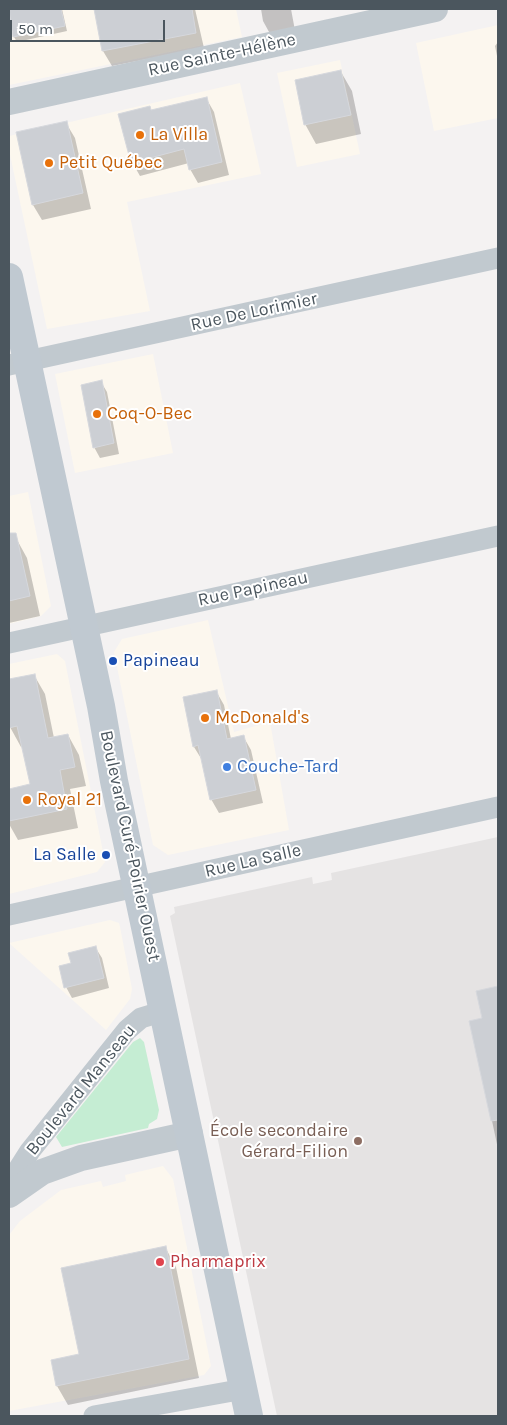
<!DOCTYPE html>
<html>
<head>
<meta charset="utf-8">
<style>
  body { margin:0 }
  #map { position:relative; width:507px; height:1425px; overflow:hidden; background:#f4f2f2; font-family:Karla,sans-serif }
  canvas { display:block }
  .frame { position:absolute; inset:0; border:10px solid #4b565e; pointer-events:none }
  .scale { position:absolute; left:10px; top:20px; width:155px; height:22px; box-sizing:border-box; border:2px solid #4b565e; border-top:0; padding-left:6px; font-size:15px; line-height:18px; white-space:nowrap; color:#4b565e; -webkit-text-stroke:4px #fff; paint-order:stroke }
</style>
</head>
<body>
<div id="map">
<canvas width="507" height="1425"></canvas>
<div class="frame"></div>
<div class="scale">50 m</div>
</div>
<script>
const ctx = document.querySelector('canvas').getContext('2d');
ctx.lineJoin = 'round';
function fill(path, color) { ctx.fillStyle = color; ctx.fill(path, 'evenodd'); }
const shape = rows => new Path2D(rows.map(r => 'M' + r).join(''));
function strokePath(path, color, width, dash) { ctx.strokeStyle = color; ctx.lineWidth = width; ctx.lineCap = dash ? 'butt' : 'round'; ctx.setLineDash(dash || []); ctx.stroke(path); }
function label(font, color, halo, rows, align = 'center') {
  ctx.font = font + ' Karla,sans-serif'; ctx.lineWidth = 4; ctx.setLineDash([]); ctx.textBaseline = 'middle'; ctx.strokeStyle = halo; ctx.fillStyle = color; for (const [text, x, y, turn = 0] of rows) {
    ctx.save(); ctx.translate(x, y); ctx.rotate((+turn || 0) * Math.PI / 180); ctx.textAlign = isNaN(turn) ? turn : align; if (halo) ctx.strokeText(text, 0, 0); ctx.fillText(text, 0, 0); ctx.restore();
  }
}
const commercial = shape([
  [9,9,236,9,242,37,9,85],
  [498,25,498,118,434,131,416,43],
  [340,60,360,154,297,167,277,73],
  [240,83,261,174,127,202,150,311,47,329,9,150,9,136],
  [153,354,173,453,75,473,55,374],
  [28,492,51,606,41,616,9,624,9,496],
  [208,620,234,732,270,722,289,830,168,855,153,845,114,652,122,639],
  [57,654,65,661,105,862,97,872,9,894,9,664],
  [110,920,119,923,120,927,132,989,130,999,106,1030,9,943],
  [163,1166,173,1179,211,1366,204,1375,9,1411,9,1235,20,1221,61,1190,101,1181,103,1187,126,1181,125,1175]
]);
const education = shape([
  [498,837,498,1416,277,1416,170,916,175,913,174,907,312,877,313,884,332,880,331,873]
]);
const green = shape([
  [140,1038,144,1042,159,1110,157,1119,149,1124,148,1128,62,1147,56,1137,133,1042]
]);
const shadow = shape([
  [9,9,62,9,67,31,17,42,14,37],
  [95,9,195,9,204,48,112,66,103,51],
  [261,9,291,9,296,36,274,41,263,21],
  [498,42,498,61,495,46],
  [341,72,352,91,361,134,316,144,305,124],
  [206,98,214,112,229,175,198,183,190,169,189,163,140,176,132,162,152,112],
  [66,123,75,138,91,209,42,220,33,205],
  [101,382,107,392,119,454,100,458,94,447],
  [16,538,27,558,40,616,9,623,9,540],
  [34,675,45,694,54,738,68,735,79,755,86,786,70,789,78,828,18,840,9,824,9,790,31,785,23,746,21,747,10,727,9,680],
  [216,691,224,705,231,739,243,736,251,750,263,803,219,813,211,799,202,760,194,747,184,698],
  [95,947,102,958,109,988,72,998,66,987,72,964],
  [498,988,498,1149,471,1022,484,1019,478,992],
  [165,1247,176,1267,199,1378,68,1405,57,1386]
]);
const building = shape([
  [9,9,61,9,65,26,13,37,9,9],
  [94,9,192,9,196,33,102,51,94,9],
  [341,70,351,115,304,125,295,80,341,70],
  [207,97,222,162,189,170,184,149,131,163,118,114,150,106,151,110,207,97],
  [67,121,83,193,32,205,16,132,67,121],
  [102,380,114,443,93,448,81,385,102,380],
  [9,533,16,533,30,596,9,601,9,533],
  [35,674,48,738,68,734,75,767,60,770,67,809,9,821,9,789,30,784,17,726,9,728,9,679,35,674],
  [217,690,227,739,244,735,256,790,210,800,198,745,193,747,183,697,217,690],
  [96,946,104,978,64,988,59,966,71,963,68,953,96,946],
  [498,986,498,1120,491,1121,469,1021,482,1018,476,991,498,986],
  [166,1246,189,1359,56,1386,51,1360,79,1354,61,1268,166,1246]
]);
const minor = shape([
  [9,365,498,258],
  [9,643,498,536],
  [9,915,498,807],
  [9,1184,30,1151,127,1030,141,1018,164,1011],
  [94,1416,244,1389]
]);
const tertiary = shape([
  [9,102,435,9],
  [9,1195,42,1172,81,1158,190,1134]
]);
const secondary = shape([
  [9,277,101,706,114,781,249,1416]
]);
const markers = [
  [140,135,5,"#e8710a"],
  [49,163,5,"#e8710a"],
  [97,414,5,"#e8710a"],
  [113,661,5,"#1a4fb4"],
  [205,718,5,"#e8710a"],
  [227,767,5,"#3f7fe0"],
  [27,800,5,"#e8710a"],
  [106,855,5,"#1a4fb4"],
  [358,1141,5,"#8d6e63"],
  [160,1262,5,"#e0444e"]
];
const streetNames = [
  ["Rue Sainte-Hélène",222,55,-12],
  ["Rue De Lorimier",254,312,-12],
  ["Rue Papineau",253,589,-12],
  ["Boulevard Curé-Poirier Ouest",130,846,78],
  ["Rue La Salle",253,861,-13],
  ["Boulevard Manseau",81,1090,-51]
];
const foodNames = [
  ["La Villa",150,135],
  ["Petit Québec",59,163],
  ["Coq-O-Bec",107,414],
  ["McDonald's",215,718],
  ["Royal 21",37,800]
];
const transitNames = [
  ["Papineau",123,661],
  ["La Salle",96,855,"right"]
];
const shopNames = [
  ["Couche-Tard",237,767]
];
const educationNames = [
  ["École secondaire",348,1131],
  ["Gérard-Filion",348,1152]
];
const healthNames = [
  ["Pharmaprix",170,1262]
];
fill(commercial, '#fcf7ee');
fill(education, '#e5e3e3');
fill(green, '#c5edd3');
fill(shadow, '#0003');
fill(building, '#cccfd4');
strokePath(building, '#d6d8dd', 1);
strokePath(minor, '#c1c9cf', 21);
strokePath(tertiary, '#c1c9cf', 26);
strokePath(secondary, '#c0c9d1', 28);
for (const [x, y, r, color] of markers) { const dot = new Path2D(); dot.arc(x, y, r, 0, 2 * Math.PI); ctx.fillStyle = color; ctx.fill(dot); strokePath(dot, '#fff', 2); }
label('18px', '#4b565e', '#fff', streetNames);
label('18px', '#c56008', '#fff', foodNames, 'left');
label('18px', '#164399', '#fff', transitNames, 'left');
label('18px', '#366cbe', '#fff', shopNames, 'left');
label('18px', '#785e54', '#fff', educationNames, 'right');
label('18px', '#be3a42', '#fff', healthNames, 'left');
</script>
</body>
</html>
